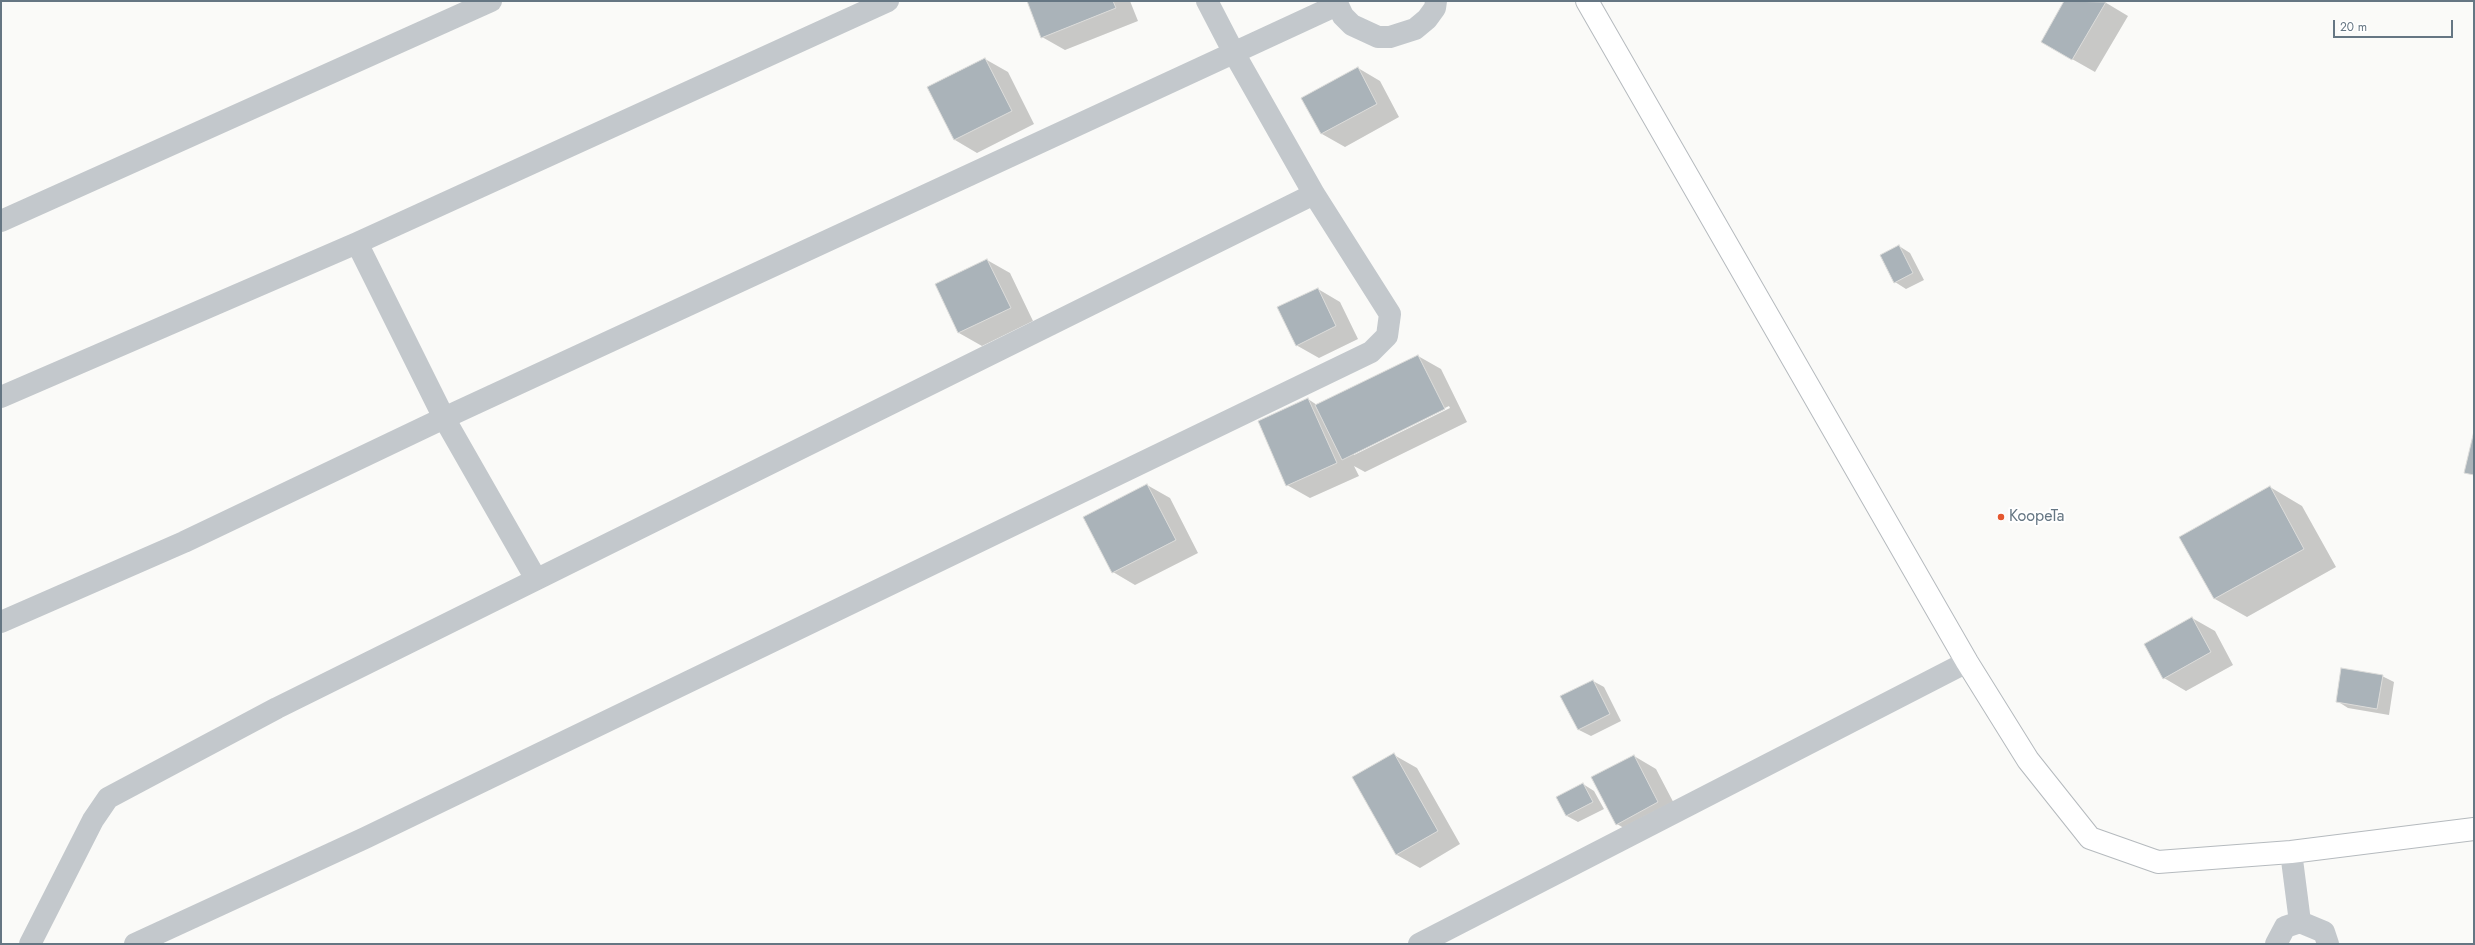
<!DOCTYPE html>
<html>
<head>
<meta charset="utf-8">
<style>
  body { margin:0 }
  #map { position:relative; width:2475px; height:945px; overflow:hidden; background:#fafaf8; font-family:Jost,sans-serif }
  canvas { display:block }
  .frame { position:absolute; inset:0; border:2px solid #657683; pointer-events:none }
  .scale { position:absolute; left:2333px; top:20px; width:120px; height:18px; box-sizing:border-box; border:2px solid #657683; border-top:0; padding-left:5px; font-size:12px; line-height:14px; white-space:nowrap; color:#657683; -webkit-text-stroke:3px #fff; paint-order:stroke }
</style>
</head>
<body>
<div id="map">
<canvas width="2475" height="945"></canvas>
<div class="frame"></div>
<div class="scale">20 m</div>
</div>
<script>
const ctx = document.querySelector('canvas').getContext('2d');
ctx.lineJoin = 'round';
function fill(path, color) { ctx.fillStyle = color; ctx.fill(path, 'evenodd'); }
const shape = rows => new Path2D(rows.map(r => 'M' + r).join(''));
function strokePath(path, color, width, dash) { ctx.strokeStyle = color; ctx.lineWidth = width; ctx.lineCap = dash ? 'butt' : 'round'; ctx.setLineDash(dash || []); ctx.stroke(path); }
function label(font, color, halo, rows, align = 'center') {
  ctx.font = font + ' Jost,sans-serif'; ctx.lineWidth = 4; ctx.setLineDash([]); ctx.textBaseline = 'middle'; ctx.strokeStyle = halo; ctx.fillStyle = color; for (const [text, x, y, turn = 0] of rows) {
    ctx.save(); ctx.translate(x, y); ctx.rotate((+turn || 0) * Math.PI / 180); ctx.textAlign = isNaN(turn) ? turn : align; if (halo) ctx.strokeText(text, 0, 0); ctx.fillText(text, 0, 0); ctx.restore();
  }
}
const shadow = shape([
  [1028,1,1130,1,1138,21,1065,50,1042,37],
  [2065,1,2103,1,2128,16,2095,72,2042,42],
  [985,59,1008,72,1034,124,977,153,955,140,928,88],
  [1358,68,1380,81,1399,117,1345,147,1322,134,1303,98],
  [1899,246,1910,253,1924,280,1906,289,1895,282],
  [987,260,1010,273,1033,321,982,346,959,333,936,285],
  [1318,289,1340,302,1358,339,1319,358,1296,345],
  [1418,356,1441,369,1467,422,1365,472,1354,466,1359,476,1310,498,1287,485,1308,399,1317,405],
  [1449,406,1450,408,1354,455,1354,453],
  [1147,485,1170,498,1198,553,1135,585,1113,572],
  [2270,487,2302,506,2336,567,2247,617,2215,599,2180,538],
  [2192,618,2215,631,2233,665,2186,691,2164,678],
  [2382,676,2394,682,2389,715,2348,708,2337,701],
  [1593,681,1604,687,1621,721,1591,736,1579,730,1562,697],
  [1394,755,1417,768,1460,844,1420,868,1397,855,1353,778],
  [1634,756,1656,769,1680,815,1639,837,1617,824],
  [1583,784,1594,791,1604,809,1578,822,1567,816,1557,798]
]);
const building = shape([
  [1027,1,1113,1,1116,8,1041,38,1027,1],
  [2064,1,2106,2,2072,60,2041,42,2064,1],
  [985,58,1012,111,954,140,927,87,985,58],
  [1358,67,1377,104,1321,134,1301,98,1358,67],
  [1899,245,1913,273,1894,283,1880,255,1899,245],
  [987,259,1011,308,958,333,935,284,987,259],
  [1318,288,1336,326,1296,346,1277,307,1318,288],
  [1418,355,1445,409,1342,460,1315,405,1418,355],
  [1308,398,1337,463,1286,486,1258,421,1308,398],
  [2474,431,2474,475,2464,473,2474,431],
  [1147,484,1176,540,1112,573,1083,517,1147,484],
  [2270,486,2304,549,2214,599,2179,537,2270,486],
  [2192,617,2211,652,2163,679,2144,644,2192,617],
  [2341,668,2383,675,2377,709,2336,702,2341,668],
  [1593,680,1610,714,1578,730,1560,696,1593,680],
  [1394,753,1438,831,1396,855,1352,777,1394,753],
  [1634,755,1658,802,1616,825,1591,777,1634,755],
  [1583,783,1593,802,1566,816,1556,797,1583,783]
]);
const minor = shape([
  [1336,1,1343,16,1352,25,1378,37,1390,37,1415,29,1427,19,1435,8,1436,1],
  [1,221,491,1],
  [357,243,444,418,536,579],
  [1,397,357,243,888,1],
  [1,622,184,542,444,418,1337,5],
  [2291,852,2300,922],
  [30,944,93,820,108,798,277,708,1314,194],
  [135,944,365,838,1371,352,1387,336,1390,314,1314,194,1234,53,1207,1],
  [1419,944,1967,662],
  [2276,944,2285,927,2300,922,2324,932,2328,944]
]);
const major = shape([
  [1587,1,1967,662,2028,760,2090,838,2158,862,2291,852,2474,829]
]);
const markers = [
  [2001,517,4,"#e4572e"]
];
const poiNames = [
  ["KoopeTa",2009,517]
];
fill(shadow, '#0003');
fill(building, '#aab3b9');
strokePath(building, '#dcdcda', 1);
strokePath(major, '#b5babe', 24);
strokePath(minor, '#c3c8cc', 22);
strokePath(major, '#fff', 22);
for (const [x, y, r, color] of markers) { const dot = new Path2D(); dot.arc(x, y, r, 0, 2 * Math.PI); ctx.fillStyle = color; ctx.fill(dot); strokePath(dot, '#fff', 1.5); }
label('16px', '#657683', '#fff', poiNames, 'left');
</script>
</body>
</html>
